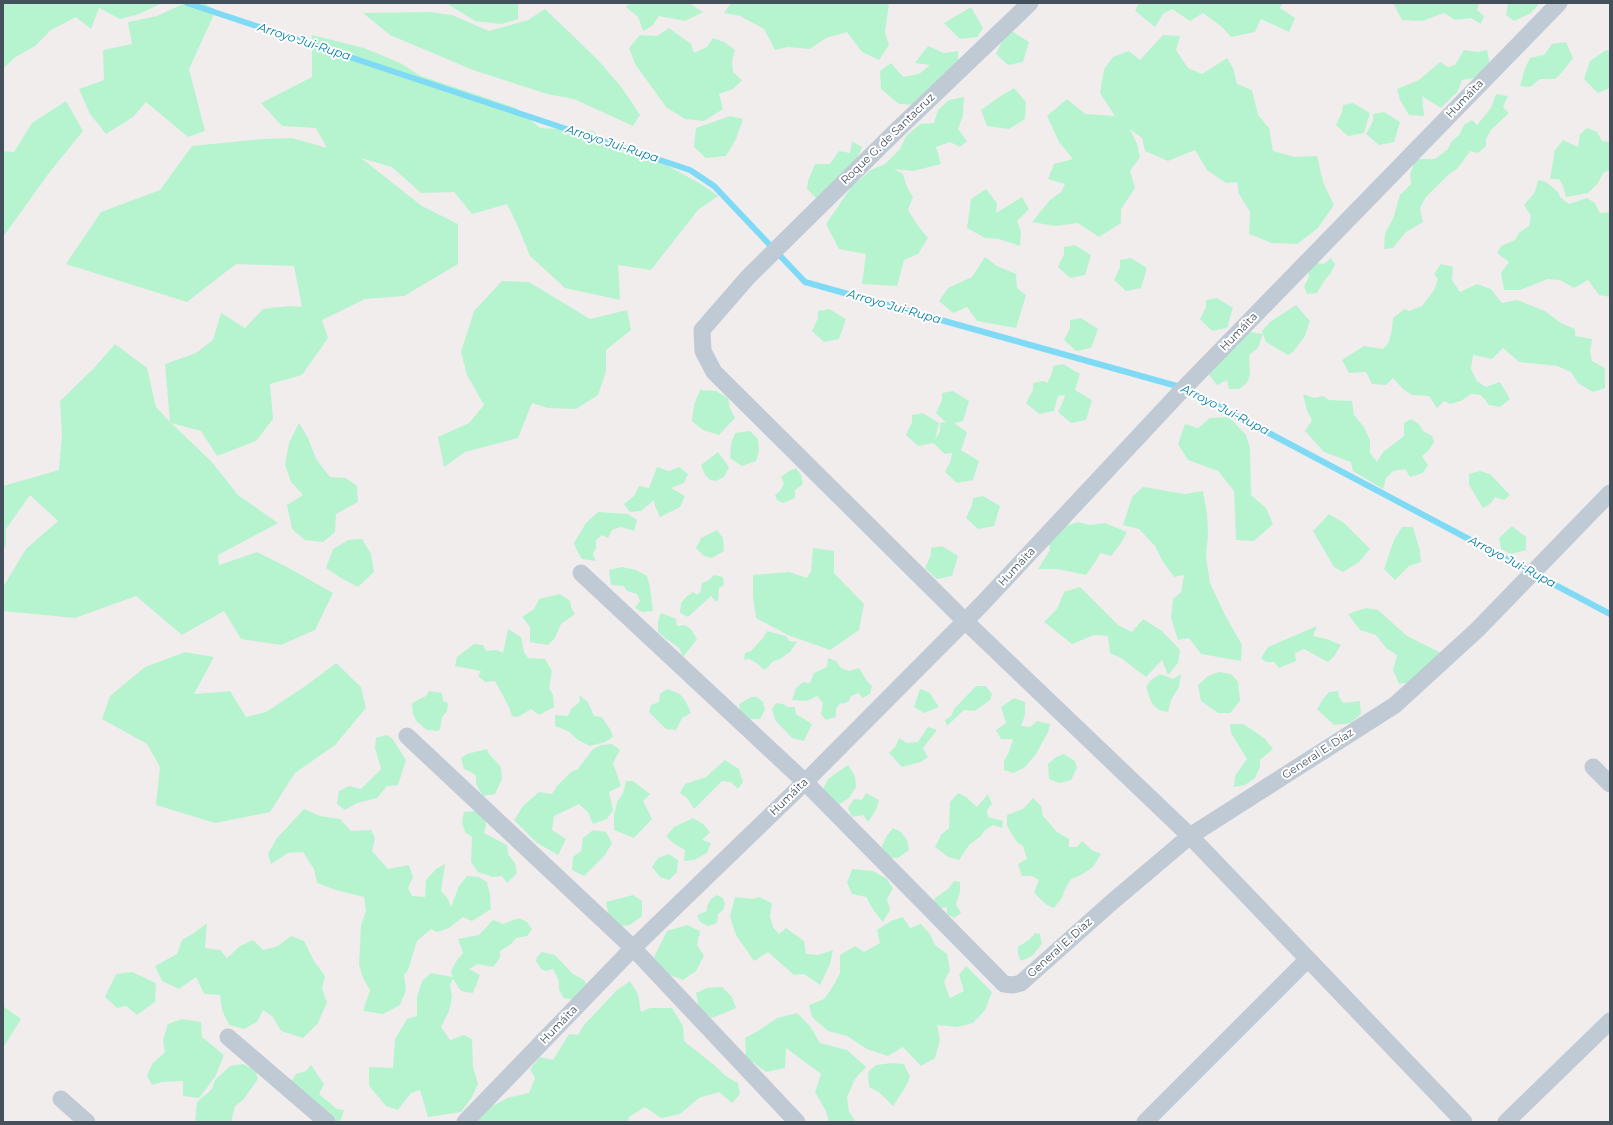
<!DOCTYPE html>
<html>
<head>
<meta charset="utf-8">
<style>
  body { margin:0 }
  #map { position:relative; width:1613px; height:1125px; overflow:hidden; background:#f1eded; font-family:Montserrat,sans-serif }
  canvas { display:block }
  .frame { position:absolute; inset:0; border:4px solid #44515d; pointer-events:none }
</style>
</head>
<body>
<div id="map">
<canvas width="1613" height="1125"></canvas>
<div class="frame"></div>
</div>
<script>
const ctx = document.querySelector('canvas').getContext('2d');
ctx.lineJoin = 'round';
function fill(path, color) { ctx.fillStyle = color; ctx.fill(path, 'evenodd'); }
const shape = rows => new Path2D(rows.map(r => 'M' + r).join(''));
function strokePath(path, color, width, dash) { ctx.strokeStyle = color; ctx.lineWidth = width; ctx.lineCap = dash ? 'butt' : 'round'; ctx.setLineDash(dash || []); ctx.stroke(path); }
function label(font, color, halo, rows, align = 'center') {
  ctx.font = font + ' Montserrat,sans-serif'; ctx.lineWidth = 4; ctx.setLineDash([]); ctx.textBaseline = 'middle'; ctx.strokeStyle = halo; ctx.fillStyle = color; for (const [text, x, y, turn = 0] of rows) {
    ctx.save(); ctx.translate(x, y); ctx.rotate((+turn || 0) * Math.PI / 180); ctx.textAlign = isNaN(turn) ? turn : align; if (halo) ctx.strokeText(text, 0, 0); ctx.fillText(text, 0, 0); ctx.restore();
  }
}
const green = shape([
  [3,3,162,3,139,14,120,19,99,8,91,29,76,17,51,30,35,46,14,58,3,69],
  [185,3,204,3,216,10,189,69,205,131,188,137,146,102,133,117,106,134,90,114,79,89,104,80,103,50,132,44,128,22,157,16],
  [446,3,518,3,518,19,502,24,475,21],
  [629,3,689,3,703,12,685,21,659,16,652,26,643,31,638,17,626,7],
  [731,3,889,3,885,32,889,45,879,60,862,52,847,32,826,38,810,49,788,47,775,50,764,29,740,16,724,13],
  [1139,3,1282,3,1280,8,1295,18,1289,32,1261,19,1255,32,1231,37,1222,27,1203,13,1190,21,1172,9,1163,14,1155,27,1135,11],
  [1393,3,1479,3,1477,10,1484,16,1481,24,1471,18,1455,20,1444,13,1422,21,1402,20],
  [1508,3,1540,3,1531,13,1514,21,1506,15],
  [971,7,983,28,977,37,960,39,944,23],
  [545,9,598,60,622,88,640,115,633,126,574,99,547,94,473,70,390,35,363,13,430,12,452,15,489,31,528,20],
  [669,28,691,44,694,53,707,47,713,38,724,42,735,50,732,61,733,72,742,80,733,89,719,94,723,109,704,121,685,119,666,107,635,64,629,48,640,35,657,36],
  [1013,32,1029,42,1023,62,1008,65,996,54,1002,41,1002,34],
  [312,35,364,48,400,63,421,76,516,108,540,128,593,131,616,151,659,161,701,184,718,196,698,210,651,270,618,265,620,300,565,288,530,256,517,224,507,204,472,214,454,192,421,193,392,167,361,158,422,206,458,224,458,264,404,296,365,299,322,320,328,338,302,375,270,384,273,419,256,441,217,456,201,431,171,423,211,461,238,495,278,523,218,555,219,565,257,552,287,567,333,593,315,630,281,645,241,639,224,611,182,635,136,596,75,618,3,611,3,587,26,549,58,521,30,495,6,529,6,544,3,552,3,486,59,470,62,435,60,401,95,367,115,344,147,368,156,407,170,422,165,364,196,353,213,340,221,313,245,328,263,309,289,306,302,307,294,266,236,264,187,302,66,264,101,212,160,190,192,146,262,139,292,138,327,148,316,128,282,126,261,103,312,77],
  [1163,35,1180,36,1176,50,1188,68,1202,74,1227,58,1233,68,1237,84,1252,90,1258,115,1269,128,1273,151,1295,157,1317,156,1323,182,1334,205,1318,228,1297,244,1272,243,1249,234,1250,212,1239,194,1237,182,1226,183,1207,170,1195,150,1168,161,1145,151,1142,138,1130,129,1137,144,1140,157,1130,171,1135,188,1121,209,1121,223,1099,237,1078,223,1055,226,1032,222,1050,200,1061,192,1065,184,1048,179,1054,164,1073,159,1059,142,1047,116,1067,99,1085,114,1115,116,1100,93,1104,69,1113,57,1129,51,1140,60],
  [1566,42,1573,58,1564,70,1555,79,1540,79,1530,87,1520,86,1525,68,1530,58,1544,55,1552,44],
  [928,46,944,53,958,51,958,61,914,105,899,104,881,89,880,71,891,63,903,77,919,74,930,65,915,63],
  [1464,50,1478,52,1487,50,1492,75,1462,80,1458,91,1441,108,1422,96,1424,116,1409,115,1400,100,1397,89,1419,80,1440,62,1448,67,1455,65],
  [1606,50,1610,51,1610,88,1598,93,1584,79,1590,61],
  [1014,88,1026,102,1025,119,1009,129,987,126,981,110,999,97],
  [1496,94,1508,96,1503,107,1509,113,1491,130,1486,139,1486,146,1478,153,1470,151,1458,168,1448,175,1426,197,1420,208,1423,222,1406,232,1393,248,1384,249,1385,233,1393,219,1400,195,1411,184,1410,174,1416,159,1435,159,1448,149,1451,142,1459,135,1464,125,1472,120,1477,125,1482,119,1491,108],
  [964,97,963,115,958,129,967,141,960,147,950,142,936,147,941,164,913,171,894,169,903,174,907,187,913,197,908,210,918,226,928,238,918,254,904,260,897,286,862,284,866,254,839,249,826,224,852,186,871,170,885,164,900,149,906,136,920,124,934,123,938,110,949,100],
  [66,101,83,131,49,173,3,237,3,151,14,152,32,123],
  [1353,103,1370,113,1364,133,1348,136,1336,125,1342,112,1343,105],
  [1384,112,1400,122,1394,142,1379,145,1366,134,1373,121,1373,114],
  [730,116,743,119,736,139,726,156,706,158,694,147,696,128],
  [1587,128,1597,132,1602,141,1610,142,1610,170,1603,173,1598,183,1588,193,1566,197,1563,186,1559,179,1550,179,1555,150,1563,140,1578,147,1580,134],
  [852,141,862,147,856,161,827,190,816,198,807,189,808,181,815,164,830,164,839,151,850,153],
  [1538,180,1546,182,1558,192,1560,197,1569,204,1587,198,1595,203,1600,213,1610,212,1610,297,1599,295,1588,280,1574,288,1560,280,1548,279,1520,290,1504,290,1501,273,1509,262,1497,253,1501,246,1515,240,1519,233,1529,226,1531,216,1524,205,1535,192],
  [986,189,997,203,996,213,1022,197,1029,209,1017,221,1021,232,1020,246,999,239,985,238,967,228,971,199],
  [1075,245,1091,255,1085,275,1070,278,1058,267,1064,254,1064,247],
  [985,257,997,266,1016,274,1017,288,1026,295,1016,328,977,321,967,307,953,313,939,301,948,288,972,277],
  [1131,258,1147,268,1141,288,1126,291,1114,280,1120,267,1120,260],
  [1331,258,1335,264,1331,273,1324,281,1317,293,1307,294,1304,286,1309,277,1308,269,1317,263,1324,264],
  [1441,264,1453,267,1452,280,1460,292,1477,284,1491,289,1502,303,1517,300,1545,311,1561,323,1575,329,1575,336,1592,339,1590,352,1592,361,1605,368,1605,388,1593,392,1578,383,1571,372,1557,366,1519,362,1503,348,1492,359,1473,355,1471,369,1477,381,1486,387,1500,382,1510,399,1500,407,1489,405,1481,395,1471,394,1461,401,1450,404,1444,401,1437,408,1429,396,1412,395,1403,389,1393,378,1386,385,1372,384,1366,372,1349,373,1342,360,1364,346,1383,349,1389,342,1392,329,1393,318,1404,309,1409,311,1422,306,1434,290,1438,279,1434,274],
  [502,281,529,282,590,319,627,310,631,330,606,350,606,371,598,395,576,409,548,408,532,403,518,438,465,452,444,467,438,437,469,423,484,405,467,375,461,352,474,311],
  [1217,298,1233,308,1227,328,1212,331,1200,319,1206,307,1206,300],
  [1296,305,1310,321,1305,336,1293,352,1288,355,1278,349,1266,342,1263,334,1258,348,1249,355,1250,374,1247,383,1239,389,1229,389,1227,380,1217,385,1209,375,1216,360,1239,339,1251,332,1263,334,1262,331,1270,322],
  [829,309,846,319,839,339,824,342,812,331,818,318,818,311],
  [1081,318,1098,329,1091,348,1076,351,1064,340,1070,328,1070,320],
  [1063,364,1080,374,1075,390,1092,400,1086,420,1071,423,1058,412,1064,399,1065,395,1058,396,1054,411,1039,414,1026,403,1033,390,1033,383,1044,381,1047,383,1052,373,1053,366],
  [700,390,716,391,728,398,730,408,735,418,719,435,703,430,692,421,694,405],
  [953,391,969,401,963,421,954,423,967,432,961,450,979,461,973,480,957,483,945,472,951,460,952,453,945,454,933,443,918,446,906,435,912,422,912,415,923,413,939,423,935,440,940,431,940,423,946,422,936,413,942,400,942,393],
  [1303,394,1314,398,1323,396,1329,400,1352,401,1354,415,1364,427,1370,440,1370,453,1377,462,1383,452,1404,436,1404,423,1411,419,1419,424,1423,431,1432,436,1434,442,1429,450,1422,456,1428,465,1423,473,1410,477,1405,469,1393,471,1386,478,1383,489,1353,471,1351,462,1324,452,1305,431,1312,420,1307,411],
  [1229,417,1246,435,1250,448,1251,495,1266,508,1273,524,1254,541,1236,540,1234,491,1218,471,1188,460,1178,444,1185,424,1198,428,1210,418],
  [299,423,308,438,316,459,330,477,346,478,357,486,358,502,336,514,335,532,323,542,305,540,292,529,287,505,303,495,291,482,285,464,289,443],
  [750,431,758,439,759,451,756,461,742,466,730,458,731,444,735,433],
  [718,452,729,467,724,477,716,481,710,480,705,475,701,465],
  [657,467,669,471,679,467,688,474,684,483,671,488,685,496,680,507,660,517,655,506,654,500,641,511,630,512,624,504,634,496,639,486,649,488],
  [796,468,801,475,803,484,795,490,795,498,783,503,777,500,775,495,780,491,784,483,781,477,789,471],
  [1480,471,1490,474,1510,495,1504,500,1495,497,1490,504,1483,508,1469,485,1469,474],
  [1143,487,1185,494,1203,491,1207,514,1208,534,1206,557,1210,583,1225,615,1242,645,1241,661,1201,654,1189,638,1178,640,1171,618,1173,599,1181,592,1184,575,1174,577,1163,562,1155,546,1139,529,1123,525,1132,497],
  [983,496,1000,506,994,526,978,529,966,518,972,505,973,498],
  [598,512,628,514,637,520,634,531,621,527,612,530,608,538,602,535,596,540,596,548,593,554,596,561,582,559,577,551,574,543,586,523],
  [1329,514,1344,523,1370,549,1359,562,1343,572,1334,567,1313,531],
  [1078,522,1089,525,1105,523,1127,532,1121,543,1111,556,1100,553,1096,561,1086,575,1057,569,1038,569,1050,550,1048,537,1066,526],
  [1512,526,1526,537,1526,550,1511,554,1501,549,1499,538],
  [1402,527,1413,527,1420,551,1421,562,1409,566,1395,580,1384,569,1394,540],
  [717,530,723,538,724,551,712,558,704,556,696,548,701,538],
  [362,539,371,554,374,572,358,587,341,578,326,568,333,549,348,540],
  [942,546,958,556,952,576,937,579,925,568,931,555,931,548],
  [813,548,834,551,834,573,864,604,859,630,830,650,788,635,756,618,753,596,753,575,789,572,807,578,811,571],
  [622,567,636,570,647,576,650,587,653,611,642,612,635,608,640,601,637,594,627,591,624,586,611,585,609,570],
  [714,575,723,577,724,585,719,588,718,601,715,601,711,596,688,617,680,613,681,603,686,597,693,592,698,595,701,590,702,583,709,580],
  [1080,587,1118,625,1132,632,1143,619,1162,631,1180,650,1178,663,1168,675,1162,660,1146,677,1121,658,1110,653,1108,636,1094,635,1072,644,1044,622,1057,609,1064,592],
  [560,594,570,601,571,607,575,614,561,624,555,638,548,645,530,642,530,627,522,617,534,609,539,599],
  [1366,608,1378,610,1407,636,1445,655,1412,682,1399,684,1393,670,1397,655,1386,648,1376,635,1360,630,1348,614],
  [661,613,676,619,677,626,684,625,690,628,697,639,683,657,679,648,665,638,658,632,658,621],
  [1317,626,1313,636,1327,639,1341,645,1335,655,1328,662,1304,649,1295,653,1296,661,1279,668,1274,662,1266,662,1261,658,1268,647],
  [508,629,521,637,524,652,528,658,545,659,552,671,549,688,553,695,554,707,539,715,531,709,518,717,512,716,509,707,495,681,485,682,478,676,481,671,455,666,457,657,474,644,483,645,486,651,497,650,503,653],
  [767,631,786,636,789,641,797,642,790,652,780,659,773,661,769,666,764,670,758,664,749,659,744,660,745,653,751,651,763,638],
  [185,652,214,657,194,694,230,691,246,717,266,712,307,685,336,663,361,687,366,708,335,745,295,773,270,812,215,823,156,805,160,767,147,744,102,719,110,696,145,667],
  [828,658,836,661,841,668,849,671,859,668,867,681,872,686,870,694,862,698,859,693,851,696,849,701,842,704,840,703,836,709,836,717,826,720,821,714,823,703,817,696,807,701,792,700,796,688,803,682,810,683,814,673,827,667],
  [1219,672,1231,674,1238,682,1240,701,1230,713,1218,713,1201,701,1198,685,1208,676],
  [1160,674,1173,679,1181,674,1179,687,1171,700,1168,712,1159,710,1152,704,1146,687,1151,680],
  [976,686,986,686,992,694,990,700,975,711,964,710,947,726,945,720,951,716,955,708],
  [667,689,680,694,686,702,691,713,682,718,676,730,666,729,649,712,651,705,659,702,660,694],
  [920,689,929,692,939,707,924,713,914,707],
  [429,691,442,693,443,701,448,703,447,711,442,717,440,729,438,731,427,730,417,722,413,714,412,703,426,696],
  [1338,691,1339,697,1343,703,1360,701,1361,714,1351,723,1334,725,1317,709,1323,699,1329,692],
  [579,695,588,702,594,716,602,717,611,731,613,737,605,742,590,746,578,740,568,731,555,726,555,715,568,716,571,709,580,702],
  [751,697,757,697,763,702,765,710,760,719,749,719,740,712,739,704],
  [1014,698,1025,702,1025,715,1021,726,1030,727,1037,721,1050,724,1048,732,1036,754,1025,767,1014,773,1004,770,1004,761,1009,752,1013,739,1001,739,996,730,1006,723,1001,707],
  [776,703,783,704,788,707,795,707,796,714,812,724,804,741,792,738,775,720,772,709],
  [1230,724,1243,724,1254,731,1265,739,1273,749,1260,760,1260,767,1255,778,1245,785,1234,787,1235,776,1247,759,1231,733],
  [928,727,937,730,923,748,928,757,921,762,902,767,889,753,896,746,899,738,907,743,918,742],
  [386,735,392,738,406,760,398,785,387,786,377,798,357,803,345,810,337,804,339,791,349,786,361,789,381,769,375,748,376,738],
  [612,744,620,750,613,763,621,786,609,792,613,810,607,819,593,824,588,812,579,804,554,816,552,830,566,839,558,855,537,843,514,820,523,806,539,792,552,794,557,786,571,772,578,769,593,749,601,745],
  [487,749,489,754,501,767,502,779,495,794,483,796,476,784,476,776,471,772,464,769,461,758,467,754],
  [1064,754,1075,761,1077,768,1071,780,1059,783,1049,779,1048,764,1056,757],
  [725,760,739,769,743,782,738,789,731,782,722,781,694,809,688,799,680,793,685,784,706,777],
  [848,765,855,776,856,787,849,798,838,805,823,789,828,779],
  [626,781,633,781,650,794,643,801,652,819,634,838,614,830,614,816,617,802,623,793],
  [866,793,879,800,876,810,868,822,863,815,852,817,848,808,854,799,862,800],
  [958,793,966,797,977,807,988,794,992,804,987,810,988,817,1003,821,1002,828,993,825,985,830,981,836,969,845,959,860,948,857,935,847,941,835,949,828,950,802],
  [1033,798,1041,806,1043,816,1057,832,1069,839,1069,847,1077,847,1082,841,1092,850,1101,854,1093,867,1081,875,1071,879,1065,889,1062,898,1054,908,1047,905,1039,898,1034,892,1039,880,1032,876,1022,876,1018,864,1027,859,1023,846,1017,842,1007,826,1007,815,1023,809],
  [304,809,320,816,340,819,351,831,371,830,375,838,372,851,388,869,409,865,413,877,408,888,412,896,425,897,426,880,436,869,445,864,441,891,448,899,451,907,459,886,467,876,479,877,487,882,490,895,491,909,472,921,463,917,449,928,437,932,431,929,417,941,408,970,404,975,406,990,400,1005,383,1014,363,1011,370,990,363,978,359,965,361,925,366,911,364,897,336,890,317,883,314,869,303,852,288,853,271,864,268,854,277,838],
  [475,811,485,816,486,825,484,833,507,845,508,854,515,863,517,873,507,883,502,876,493,877,478,872,471,862,472,837,465,832,462,822,464,812],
  [693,818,703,824,710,832,702,840,711,843,707,853,694,860,684,861,685,850,673,843,666,836,674,827],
  [893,828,901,832,907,840,909,850,898,858,889,858,882,852,882,846,886,837],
  [593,830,606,832,612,843,605,855,584,876,572,870,573,857,581,851,583,838],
  [669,854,678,860,677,872,669,880,660,877,652,867,658,858],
  [852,869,873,871,887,879,893,888,887,899,890,910,883,922,874,911,866,897,852,894,847,883],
  [954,881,960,882,960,892,956,904,961,913,954,918,947,914,947,907,937,909,934,904,935,898,948,889],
  [633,895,642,901,642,916,630,925,620,926,609,917,606,902],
  [717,895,723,898,725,904,723,910,718,914,717,923,708,926,700,922,697,915,707,911,707,906,711,899],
  [735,897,753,899,759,897,772,903,770,916,773,927,779,934,786,928,804,941,806,954,818,955,833,950,830,964,820,985,804,974,794,975,768,952,754,961,736,935,730,917],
  [903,917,910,928,921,924,930,934,935,945,947,954,950,970,944,982,950,998,964,991,959,975,966,966,992,992,985,1010,973,1023,957,1027,937,1025,940,1040,935,1058,921,1066,903,1047,888,1056,867,1049,847,1036,828,1031,812,1017,809,1005,824,999,832,988,840,973,840,955,855,946,864,952,880,943,877,930,891,921],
  [519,918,527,922,532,929,527,936,516,938,511,944,500,951,500,958,493,967,478,964,469,969,480,975,473,993,461,991,453,979,450,985,452,997,449,1011,441,1027,450,1040,464,1035,472,1039,473,1067,478,1084,472,1097,461,1112,428,1117,420,1090,411,1093,398,1110,386,1106,369,1086,369,1067,393,1068,395,1039,407,1019,417,1016,417,997,422,981,431,973,453,977,451,971,457,960,463,953,458,939,479,935,493,920,503,924],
  [207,923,205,948,220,950,227,958,240,946,253,940,263,950,278,946,291,936,304,941,314,961,325,976,322,989,327,1002,318,1023,303,1038,281,1031,273,1017,263,1010,257,1022,244,1029,229,1025,222,1010,220,995,204,994,196,977,179,989,162,981,155,966,177,954,182,940,194,933],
  [687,925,700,931,697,945,704,956,696,971,683,980,662,972,654,957,667,931],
  [1035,933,1040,934,1042,944,1032,956,1021,961,1018,954,1018,947,1030,939],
  [542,952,555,955,573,974,584,980,586,984,585,990,576,1000,564,998,559,990,559,981,553,969,546,971,541,969,536,961,537,957],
  [132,972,156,983,155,1002,137,1015,126,1006,117,1008,105,997,116,974],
  [630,981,638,994,641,1012,650,1008,672,1008,683,1026,684,1041,714,1065,727,1077,738,1083,740,1094,732,1103,719,1092,699,1098,680,1114,661,1118,645,1107,629,1117,628,1122,477,1122,491,1107,507,1098,529,1093,535,1078,530,1069,540,1057,553,1060,569,1034,578,1035,584,1025,617,990],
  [722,987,732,997,736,1008,712,1018,699,1009,696,993,707,988],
  [3,1006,21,1019,3,1048],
  [797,1013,810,1026,820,1043,847,1050,866,1067,855,1079,847,1097,849,1112,856,1122,829,1122,826,1111,815,1092,821,1074,786,1048,785,1068,766,1072,746,1057,745,1038,758,1031,777,1018],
  [182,1019,201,1022,202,1037,224,1055,215,1077,199,1098,183,1096,183,1081,162,1082,152,1085,147,1076,152,1064,165,1052,163,1040,168,1024],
  [892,1063,904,1064,910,1077,905,1088,893,1106,879,1092,869,1087,868,1072,876,1065],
  [243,1064,255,1070,258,1079,243,1100,235,1106,231,1122,195,1122,197,1102,212,1089,215,1080,230,1066],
  [311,1065,324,1084,319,1094,337,1109,344,1110,340,1122,329,1122,291,1082,296,1074,306,1071]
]);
const stream = shape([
  [187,3,690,170,714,186,805,282,1184,388,1610,614]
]);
const minor = shape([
  [1030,3,893,134,748,277,702,330,703,351,714,372,965,621,1190,836,1464,1122],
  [581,573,805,782,1004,984,1013,985,1021,983,1112,902,1190,836,1395,705,1477,630,1610,493],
  [407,736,633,948,797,1122],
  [1593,767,1610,784],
  [228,1037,327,1122],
  [61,1099,87,1122],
  [465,1122,633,948,805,782,982,604,1184,388,1559,3],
  [1145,1122,1308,959],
  [1506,1122,1610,1021]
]);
const streetNames = [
  ["Humáita",1465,99,-46],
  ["Roque G. de Santacruz",888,139,-44],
  ["Humáita",1239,332,-46],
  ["Humáita",1017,567,-47],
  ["General E. Díaz",1318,754,-33],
  ["Humáita",789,797,-44],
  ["General E. Díaz",1060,948,-42],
  ["Humáita",559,1025,-46]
];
const waterNames = [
  ["Arroyo Jui-Rupa",304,42,18],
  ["Arroyo Jui-Rupa",612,144,18],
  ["Arroyo Jui-Rupa",894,307,16],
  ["Arroyo Jui-Rupa",1225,410,27],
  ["Arroyo Jui-Rupa",1512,562,28]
];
fill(green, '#b6f4d0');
strokePath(stream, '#7fdaf6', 6);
strokePath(minor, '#bfcad5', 17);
label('11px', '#44515d', '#fff', streetNames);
label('italic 12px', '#027ea4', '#fff', waterNames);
</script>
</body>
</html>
